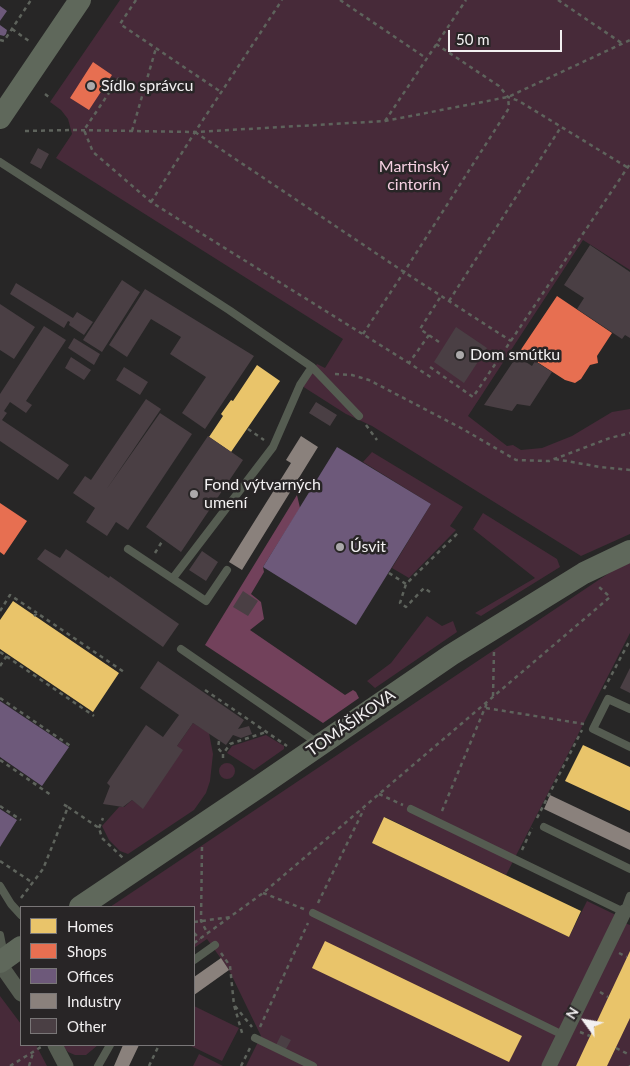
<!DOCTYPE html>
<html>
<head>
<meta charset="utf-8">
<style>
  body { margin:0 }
  #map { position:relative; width:630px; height:1066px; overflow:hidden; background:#272626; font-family:Lato,sans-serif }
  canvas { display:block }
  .legend { position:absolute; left:20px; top:906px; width:175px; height:140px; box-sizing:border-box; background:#282526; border:1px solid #797677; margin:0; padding:6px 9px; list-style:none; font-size:15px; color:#f2f0f1 }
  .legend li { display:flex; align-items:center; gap:10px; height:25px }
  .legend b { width:25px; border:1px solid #797677 }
  .north { position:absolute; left:560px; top:996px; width:50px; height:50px; -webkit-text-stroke:4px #282526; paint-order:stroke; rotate:302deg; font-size:14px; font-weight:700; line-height:20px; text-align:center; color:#f2f0f1 }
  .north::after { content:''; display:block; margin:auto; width:18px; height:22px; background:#f2f0f1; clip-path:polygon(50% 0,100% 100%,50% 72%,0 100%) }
  .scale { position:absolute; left:448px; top:30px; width:114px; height:22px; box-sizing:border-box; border:2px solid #f2f0f1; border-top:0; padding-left:6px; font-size:15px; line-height:18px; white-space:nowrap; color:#f2f0f1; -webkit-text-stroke:4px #282526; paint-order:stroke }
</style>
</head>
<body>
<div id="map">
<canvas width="630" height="1066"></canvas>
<ul class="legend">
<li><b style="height:14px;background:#e9c46a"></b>Homes</li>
<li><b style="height:14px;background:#e76f51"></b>Shops</li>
<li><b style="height:14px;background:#6d597a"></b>Offices</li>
<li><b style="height:14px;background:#8a817c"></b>Industry</li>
<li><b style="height:14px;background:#4a3f44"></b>Other</li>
</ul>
<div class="north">N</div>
<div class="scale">50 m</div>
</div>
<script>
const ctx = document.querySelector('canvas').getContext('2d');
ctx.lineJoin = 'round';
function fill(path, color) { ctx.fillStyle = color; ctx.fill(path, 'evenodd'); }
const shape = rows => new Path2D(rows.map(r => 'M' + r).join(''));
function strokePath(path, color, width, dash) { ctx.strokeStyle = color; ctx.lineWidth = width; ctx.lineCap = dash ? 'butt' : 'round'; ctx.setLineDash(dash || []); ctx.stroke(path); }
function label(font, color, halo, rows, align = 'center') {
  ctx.font = font + ' Lato,sans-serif'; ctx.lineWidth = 5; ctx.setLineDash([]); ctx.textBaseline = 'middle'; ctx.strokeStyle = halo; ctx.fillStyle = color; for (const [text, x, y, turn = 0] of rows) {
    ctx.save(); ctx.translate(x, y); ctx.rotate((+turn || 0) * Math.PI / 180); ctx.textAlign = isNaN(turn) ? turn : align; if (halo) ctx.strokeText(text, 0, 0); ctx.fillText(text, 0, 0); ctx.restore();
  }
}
const green = shape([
  [120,0,630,0,630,270,583,240,468,416,507,446,513,445,521,450,542,448,572,436,612,412,630,409,630,534,581,556,372,426,346,414,302,386,317,364,325,368,343,339,56,158,72,134,68,119,61,110,50,102],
  [372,452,463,507,450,526,456,530,409,578,392,568,431,504,363,462],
  [483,513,557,559,560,567,481,616,475,613,535,578,473,529],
  [630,562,630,633,506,875,385,817,372,843,569,937,587,901,618,916,545,1066,246,1066,261,1036,229,970,207,939,194,948,194,907,110,907,621,565],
  [427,616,442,626,453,621,457,632,375,688,367,681,391,663],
  [193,723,209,733,213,754,210,781,206,793,194,810,128,854,120,851,109,840,102,826,119,807,124,807,132,800,143,808,177,746],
  [266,735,284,746,284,749,254,770,227,753,232,746],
  '219 771a8 8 0 1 1 16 0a8 8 0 1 1-16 0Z',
  [622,922,630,925,630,1066,551,1066],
  [0,996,21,1024,21,1045,36,1045,47,1066,0,1066],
  [194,1006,239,1028,222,1061,189,1045,194,1045],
  [62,1045,98,1045,86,1055,75,1055,68,1052],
  [199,1054,223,1066,193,1066]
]);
const forest = shape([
  [297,495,300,508,263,567,264,572,251,594,261,602,264,619,250,630,345,695,353,690,356,692,359,698,323,723,205,645]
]);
const homes = shape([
  [257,365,280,381,231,452,209,437,223,416,221,414,231,400,233,401],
  [13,601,119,673,93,712,0,649,0,620],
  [583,745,630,767,630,811,565,781],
  [384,817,581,911,569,937,372,843],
  [325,941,522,1036,509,1062,312,968],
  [630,951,630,1018,607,1066,576,1066]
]);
const shops = shape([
  [93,62,112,75,89,110,70,98],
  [557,296,612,333,597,356,598,363,590,365,581,379,575,383,565,380,520,351],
  [0,503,27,521,4,555,0,552]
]);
const offices = shape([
  [0,6,7,11,0,21],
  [0,25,7,30,6,34,4,36,0,35],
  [337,447,431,504,356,625,263,567],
  [0,701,69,747,42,786,0,757],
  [0,809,17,820,0,847]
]);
const industry = shape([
  [301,436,318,447,242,570,229,562,291,463,286,460],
  [550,795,630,833,630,850,544,809],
  [221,958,229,970,194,995,194,977],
  [123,1045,139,1045,129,1066,114,1066]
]);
const building = shape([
  [38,148,49,154,41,169,30,163],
  [590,245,630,272,630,338,625,335,622,339,577,309,584,298,564,285],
  [122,280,140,292,102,352,83,340],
  [16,283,73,318,77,312,93,322,84,335,69,325,70,322,68,321,64,328,10,294],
  [145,289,254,356,205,429,182,413,206,377,170,354,181,337,151,319,127,357,109,345],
  [0,304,35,327,14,359,0,350],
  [44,326,66,340,26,401,32,405,26,413,10,402,4,411,7,413,2,420,69,465,58,480,0,441,0,394],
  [456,327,487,348,464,383,434,362],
  [74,338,100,354,94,365,68,348],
  [517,356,532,366,535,361,552,372,530,406,517,404,512,411,484,405],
  [71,357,91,370,84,380,65,368],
  [124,367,148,382,140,395,116,380],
  [146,399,161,409,106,490,160,413,192,434,128,530,116,522,107,536,86,522,95,508,73,493,85,476,91,480],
  [316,402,337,415,330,426,309,413],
  [208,436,243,460,181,552,146,527],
  [45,549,60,558,66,549,109,578,110,576,179,624,163,647,37,559],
  [202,551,218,562,206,581,189,570],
  [243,591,258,601,248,616,233,607],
  [158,661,244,720,238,729,249,726,252,734,241,738,233,735,226,745,193,723,177,746,183,750,143,809,132,800,123,807,103,804,110,786,107,783,146,725,163,737,179,715,140,688],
  [630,668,630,693,620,688],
  [281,1035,291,1040,286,1049,276,1045]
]);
const path = shape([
  [136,0,120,24,221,92],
  [340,0,426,58],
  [558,0,623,44],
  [12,29,29,41],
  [0,40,4,41,31,0],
  [436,44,499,86,508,97,519,101,630,169],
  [119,78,84,130,93,152,151,202,409,363],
  [45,94,49,97],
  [385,121,466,0],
  [25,131,71,130,195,132,385,121,508,97,630,40],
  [132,131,156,48],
  [195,132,404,272,511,341],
  [151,202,195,132,282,0],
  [449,301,561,127],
  [363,334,404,272,509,108,508,97],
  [429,335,409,363,432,378],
  [439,342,420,329,441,296],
  [430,367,473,397,630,164],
  [335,374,352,375,369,380,461,428,516,460,549,461,610,438,630,433],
  [366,425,377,440],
  [248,429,264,440],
  [555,459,600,467,630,470],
  [155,553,163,540],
  [389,573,406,584],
  [430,592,424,588,406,607,400,603,406,584,458,533],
  [0,611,10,595,37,613],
  [34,616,37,613,124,672],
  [0,652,94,716],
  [0,666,8,654],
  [604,689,630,640],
  [205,690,287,746],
  [493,696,494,651],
  [0,698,72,747],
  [486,708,584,724],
  [219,741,218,748,223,754],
  [223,758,223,754,230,744,266,732],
  [0,760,51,795],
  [379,794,403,805],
  [0,806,21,820],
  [68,807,99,828,102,838,123,858],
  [442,811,487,703],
  [537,818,582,730],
  [99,828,103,818],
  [202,847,201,921,208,934],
  [522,850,532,828],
  [0,861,33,883],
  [263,893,304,909],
  [21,898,43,869,68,807,61,803],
  [318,903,364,809],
  [194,922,231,917],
  [194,933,200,939],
  [194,943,263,893,610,597,598,586],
  [221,953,230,966,234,1005,243,1036],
  [619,953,627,957],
  [600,992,608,997],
  [235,1006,252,1027],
  [260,1027,308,923],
  [580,1032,590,1036],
  [616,1048,630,1055],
  [10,1066,41,1047],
  [29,1066,33,1053],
  [149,1066,159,1045],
  [241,1066,250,1048],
  [630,1066,630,1065]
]);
const service = shape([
  [0,162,229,310,312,367,359,416],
  [128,549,206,601,227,570],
  [173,578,273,447,300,385,312,367],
  [181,649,319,744],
  [630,709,608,699,593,729,630,747],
  [411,809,624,912],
  [544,827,630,869],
  [0,886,11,904,21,915],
  [313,913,563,1035],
  [626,913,624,912,630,896],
  [0,935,2,945,0,956],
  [194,960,215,945],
  [255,1038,313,1066],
  [98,1066,110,1045]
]);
const minor = shape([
  [0,964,21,994],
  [55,1045,66,1066],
  [549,1066,624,912]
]);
const secondary = shape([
  [0,118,80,0],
  [80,907,260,786,451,655,584,573,630,551],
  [0,962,21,947]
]);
const markers = [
  [91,86,5,"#aba9aa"],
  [460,355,5,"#aba9aa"],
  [194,494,5,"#aba9aa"],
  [340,547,5,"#aba9aa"]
];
const poiNames = [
  ["Sídlo správcu",101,86],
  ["Dom smútku",470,355],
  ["Fond výtvarných",204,485],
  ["umení",204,503],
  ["Úsvit",350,547]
];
const parkNames = [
  ["Martinský",414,167],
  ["cintorín",414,185]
];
const streetNames = [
  ["TOMÁŠIKOVA",351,723,-35]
];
fill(green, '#472a39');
fill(forest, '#72415b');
fill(homes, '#e9c46a');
fill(shops, '#e76f51');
fill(offices, '#6d597a');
fill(industry, '#8a817c');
fill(building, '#4a3f44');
strokePath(path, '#5e635c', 2.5, [4, 4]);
strokePath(service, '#555c51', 8);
strokePath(minor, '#555c51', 15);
strokePath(secondary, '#5f685b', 22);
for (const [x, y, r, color] of markers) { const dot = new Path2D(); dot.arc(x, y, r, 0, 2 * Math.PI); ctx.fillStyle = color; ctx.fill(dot); strokePath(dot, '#282526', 2); }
label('16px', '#f2f0f1', '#282526', poiNames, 'left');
label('16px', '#f5d0e1', '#282526', parkNames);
label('16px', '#f2f0f1', '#282526', streetNames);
</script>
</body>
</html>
